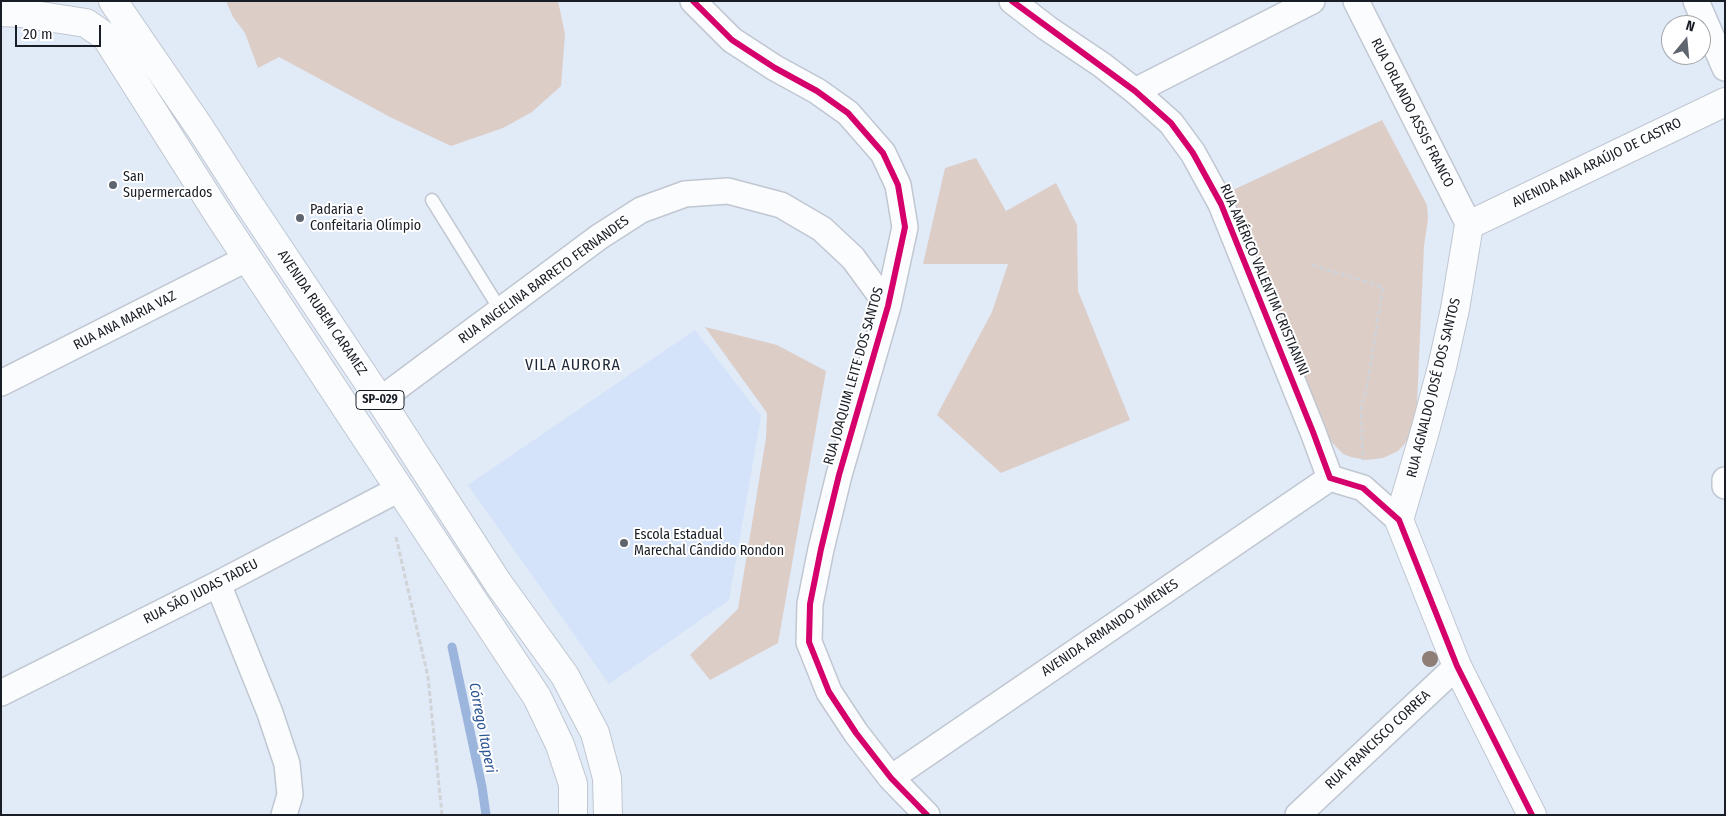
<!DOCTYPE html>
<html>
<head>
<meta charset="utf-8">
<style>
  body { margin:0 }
  #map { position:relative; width:1726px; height:816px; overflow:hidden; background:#e1eaf7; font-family:"Fira Sans Condensed",sans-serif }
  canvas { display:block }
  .frame { position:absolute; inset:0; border:2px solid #191e26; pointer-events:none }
  .north { position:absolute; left:1661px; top:15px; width:50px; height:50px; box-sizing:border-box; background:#fff; border:1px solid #a3a5a8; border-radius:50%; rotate:17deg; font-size:14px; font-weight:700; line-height:20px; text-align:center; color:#191e26 }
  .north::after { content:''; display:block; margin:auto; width:18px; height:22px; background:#5f656f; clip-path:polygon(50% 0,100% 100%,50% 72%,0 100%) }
  .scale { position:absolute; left:15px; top:25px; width:86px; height:22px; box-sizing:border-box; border:2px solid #191e26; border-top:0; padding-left:6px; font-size:15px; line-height:18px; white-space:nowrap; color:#191e26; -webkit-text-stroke:4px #fff; paint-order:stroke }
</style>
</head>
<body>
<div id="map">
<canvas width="1726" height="816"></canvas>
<div class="frame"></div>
<div class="north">N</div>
<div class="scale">20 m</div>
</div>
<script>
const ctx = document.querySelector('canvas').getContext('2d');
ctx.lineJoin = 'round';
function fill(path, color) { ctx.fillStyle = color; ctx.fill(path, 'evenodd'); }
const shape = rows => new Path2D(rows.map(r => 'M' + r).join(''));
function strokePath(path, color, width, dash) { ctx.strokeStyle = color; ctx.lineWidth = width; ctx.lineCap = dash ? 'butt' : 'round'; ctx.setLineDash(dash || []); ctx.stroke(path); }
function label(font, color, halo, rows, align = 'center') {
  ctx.font = font + ' "Fira Sans Condensed",sans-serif'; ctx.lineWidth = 4; ctx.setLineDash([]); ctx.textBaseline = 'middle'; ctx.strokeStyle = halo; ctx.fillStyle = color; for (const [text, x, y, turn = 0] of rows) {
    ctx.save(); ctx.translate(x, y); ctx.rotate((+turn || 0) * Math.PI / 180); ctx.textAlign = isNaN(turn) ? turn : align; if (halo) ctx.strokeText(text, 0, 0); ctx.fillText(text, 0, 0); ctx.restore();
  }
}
const built = shape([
  [695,330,761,416,729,600,609,684,468,485]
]);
const green = shape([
  [226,1,558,1,565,34,561,86,532,112,503,128,451,146,392,118,279,57,258,68,245,33,233,17],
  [1382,120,1427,205,1428,219,1424,246,1416,425,1409,439,1398,451,1383,458,1367,460,1351,457,1343,454,1326,436,1229,192],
  [976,158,1006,211,1056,183,1077,225,1078,291,1130,420,1001,473,937,415,992,312,1008,264,923,264,945,168],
  [705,327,777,345,826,371,778,643,710,680,690,655,738,609,766,438,767,413]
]);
const stream = shape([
  [452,647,482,787,486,815]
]);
const path = shape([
  [1312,265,1383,287,1367,386,1361,409,1363,460],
  [396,537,428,677,442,815]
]);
const service = shape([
  [432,200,501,311]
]);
const minor = shape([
  [693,1,732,40,775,68,817,91,848,113,883,153,898,185,905,227,888,306,839,475,821,549,810,604,809,642,829,692,856,733,891,778,927,815],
  [1012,1,1047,28,1102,65,1135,91,1171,123,1193,153,1221,204,1313,432,1330,478,1363,488,1399,520],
  [1356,1,1469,225],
  [1696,1,1725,68],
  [1135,91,1312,1],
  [1,383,248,258],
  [380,400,599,237,641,210,685,194,728,191,781,205,822,229,853,258,888,306],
  [1725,480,1725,486],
  [218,584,270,713,287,764,290,795,284,815],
  [1,693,218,584,399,489],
  [891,778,1330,478],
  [1298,815,1457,666]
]);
const tertiary = shape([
  [1532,815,1457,666,1399,520,1425,431,1442,367,1455,309,1469,225,1725,102]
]);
const trunk = shape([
  [113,1,200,128,247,201,380,400,498,583,565,676,595,733,607,778,608,815],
  [1,12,21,13,86,23,106,37,218,214,537,697,560,745,573,784,573,815]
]);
const cycleway = shape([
  [693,1,732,40,775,68,817,91,848,113,883,153,898,185,905,227,888,306,839,475,821,549,810,604,809,642,829,692,856,733,891,778,927,815],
  [1012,1,1135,91,1171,123,1193,153,1221,204,1313,432,1330,478,1363,488,1399,520,1457,666,1532,815]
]);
const trees = [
  [1430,659]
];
const markers = [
  [113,185,5,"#5f656f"],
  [300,218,5,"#5f656f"],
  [624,543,5,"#5f656f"]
];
const shields = [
  [380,400,48]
];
const shieldNames = [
  ["SP-029",380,400]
];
const streetNames = [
  ["RUA ORLANDO ASSIS FRANCO",1412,113,63],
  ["AVENIDA ANA ARAÚJO DE CASTRO",1597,163,-26],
  ["RUA ANGELINA BARRETO FERNANDES",544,280,-36],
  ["RUA AMÉRICO VALENTIM CRISTIANINI",1264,280,67],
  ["AVENIDA RUBEM CARAMEZ",322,313,56],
  ["RUA ANA MARIA VAZ",125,321,-27],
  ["RUA JOAQUIM LEITE DOS SANTOS",854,376,-74],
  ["RUA AGNALDO JOSÉ DOS SANTOS",1434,388,-76],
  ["RUA SÃO JUDAS TADEU",201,592,-27],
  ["AVENIDA ARMANDO XIMENES",1110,628,-34],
  ["RUA FRANCISCO CORREA",1378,740,-43]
];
const poiNames = [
  ["San",123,177],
  ["Supermercados",123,193],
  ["Padaria e",310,210],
  ["Confeitaria Olímpio",310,226],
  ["Escola Estadual",634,535],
  ["Marechal Cândido Rondon",634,551]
];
const waterNames = [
  ["Córrego Itaperi",482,728,79]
];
const quarterNames = [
  ["VILA AURORA",573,366]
];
fill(built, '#d4e3f9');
fill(green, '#ddcdc7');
strokePath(stream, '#9cb5dc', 9);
strokePath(service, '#c0c7d1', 15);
strokePath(minor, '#c0c7d1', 28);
strokePath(tertiary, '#c0c7d1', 30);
strokePath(trunk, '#c0c7d1', 30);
strokePath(path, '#d1d3d7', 3, [5, 2.5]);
strokePath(service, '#fafcfe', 12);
strokePath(minor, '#fafcfe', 25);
strokePath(tertiary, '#fafcfe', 28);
strokePath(trunk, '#fafcfe', 28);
strokePath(cycleway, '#d6006c', 6);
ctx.fillStyle = '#8e7e75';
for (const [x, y] of trees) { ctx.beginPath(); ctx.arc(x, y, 8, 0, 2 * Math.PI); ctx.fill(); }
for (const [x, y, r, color] of markers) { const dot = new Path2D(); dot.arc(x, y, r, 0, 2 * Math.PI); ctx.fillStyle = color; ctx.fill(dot); strokePath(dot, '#fff', 2); }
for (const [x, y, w] of shields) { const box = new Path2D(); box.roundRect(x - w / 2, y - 9.5, w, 19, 4); ctx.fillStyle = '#fff'; ctx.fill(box); strokePath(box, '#191e26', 1); }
label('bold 12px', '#191e26', null, shieldNames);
label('14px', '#191e26', '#fff', streetNames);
label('14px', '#191e26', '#fff', poiNames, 'left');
label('italic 15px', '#2e5695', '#fff', waterNames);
ctx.letterSpacing = '1px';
label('16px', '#1e293a', '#fff', quarterNames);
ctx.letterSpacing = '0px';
</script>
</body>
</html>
